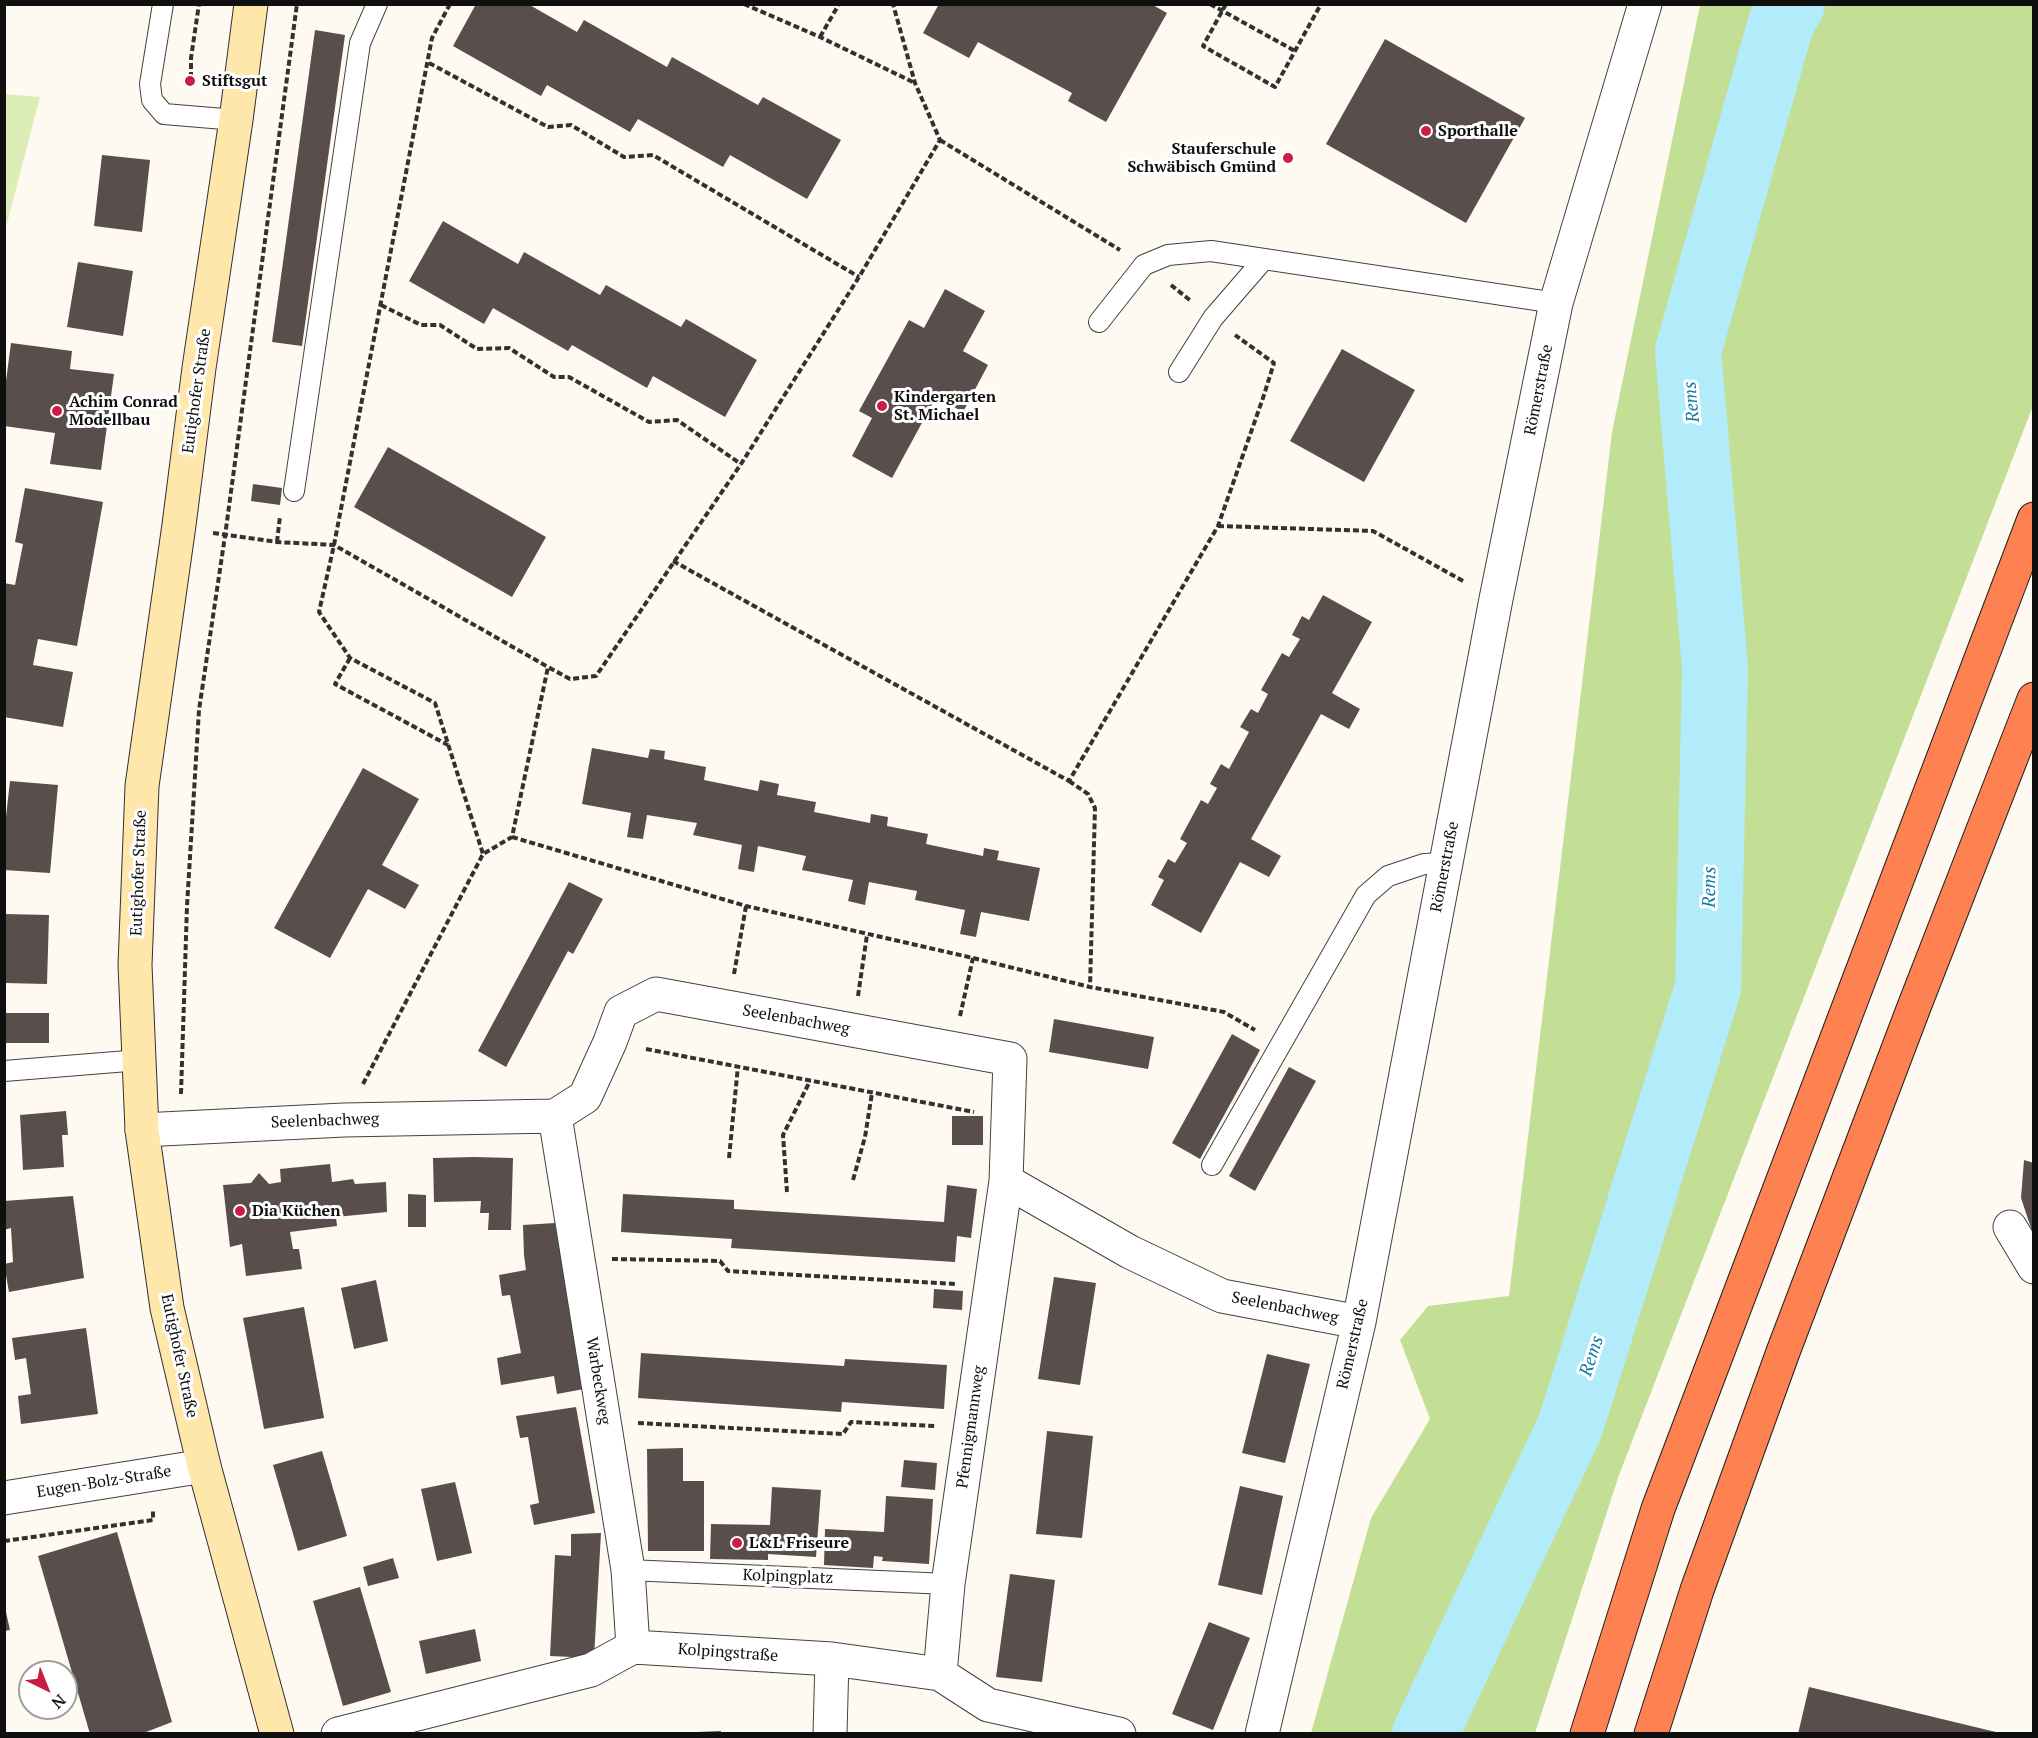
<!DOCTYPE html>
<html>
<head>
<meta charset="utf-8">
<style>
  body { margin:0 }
  #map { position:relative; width:2038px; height:1738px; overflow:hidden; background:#fffaf1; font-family:"PT Serif",serif }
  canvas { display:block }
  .frame { position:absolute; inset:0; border:6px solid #0f0f0f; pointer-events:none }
  .north { position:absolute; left:18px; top:1660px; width:60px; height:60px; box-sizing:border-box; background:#fff; border:2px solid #9f9f9f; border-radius:50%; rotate:137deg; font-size:16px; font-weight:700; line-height:24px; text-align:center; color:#0f0f0f }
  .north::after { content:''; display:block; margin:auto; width:21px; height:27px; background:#ca1d43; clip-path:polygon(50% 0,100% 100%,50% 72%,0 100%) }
</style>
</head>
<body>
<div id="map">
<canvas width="2038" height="1738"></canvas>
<div class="frame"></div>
<div class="north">N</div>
</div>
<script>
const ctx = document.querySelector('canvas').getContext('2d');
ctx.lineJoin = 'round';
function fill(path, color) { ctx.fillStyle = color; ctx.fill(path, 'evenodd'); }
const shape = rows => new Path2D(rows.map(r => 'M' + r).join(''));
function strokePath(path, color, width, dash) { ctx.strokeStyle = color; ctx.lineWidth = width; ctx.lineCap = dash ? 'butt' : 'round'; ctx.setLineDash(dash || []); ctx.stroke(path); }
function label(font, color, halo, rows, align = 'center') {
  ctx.font = font + ' "PT Serif",serif'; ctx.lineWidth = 6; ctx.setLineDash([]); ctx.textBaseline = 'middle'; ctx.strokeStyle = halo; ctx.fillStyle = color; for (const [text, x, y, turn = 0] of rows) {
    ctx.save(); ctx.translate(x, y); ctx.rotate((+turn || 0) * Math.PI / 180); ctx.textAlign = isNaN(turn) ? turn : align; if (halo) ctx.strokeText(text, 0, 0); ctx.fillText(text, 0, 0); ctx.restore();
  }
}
const green = shape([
  [5,94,40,97,5,231,4,94]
]);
const forest = shape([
  [1700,5,2033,5,2033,406,1619,1475,1535,1733,1311,1733,1371,1518,1430,1419,1400,1340,1428,1306,1509,1296,1612,432]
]);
const river = shape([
  [1425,1734,1570,1427,1708,988,1715,668,1688,351,1781,23,1792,4]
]);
const building = shape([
  [476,4,528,4,577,32,584,20,667,67,672,57,758,105,763,97,841,140,807,199,730,155,723,167,638,119,630,132,547,85,541,96,453,46],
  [939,4,1151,4,1167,13,1106,122,1068,101,1072,93,978,42,969,58,923,33],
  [315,30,345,35,302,346,272,342],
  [1385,39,1525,118,1466,223,1326,144],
  [102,155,150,160,142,232,94,226],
  [443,221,518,264,524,252,600,295,606,285,681,327,686,319,757,360,725,417,653,376,647,388,572,345,568,351,493,308,484,324,409,281],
  [78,262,133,271,123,336,67,327],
  [945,289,985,311,963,351,988,365,963,412,936,397,892,478,852,456,872,418,859,411,909,320,924,328],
  [11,343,72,351,70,369,114,374,101,470,50,464,55,433,4,426,4,396],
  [1342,349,1415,390,1364,482,1290,441],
  [388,447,546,537,512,597,354,507],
  [253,484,282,488,280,505,251,501],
  [25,488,103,502,77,646,38,639,33,665,73,672,63,727,4,717,6,660,4,660,4,583,15,585,23,544,15,542],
  [1323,595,1372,622,1332,693,1360,709,1349,729,1321,714,1251,839,1281,856,1269,877,1240,862,1201,933,1151,905,1164,880,1158,877,1168,859,1175,863,1187,843,1180,839,1201,800,1208,804,1217,788,1210,784,1221,764,1229,769,1249,732,1240,727,1251,709,1258,713,1268,694,1261,690,1282,653,1289,657,1300,639,1292,635,1302,616,1309,620],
  [592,748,648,758,650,749,665,751,664,759,706,767,704,780,758,791,760,780,779,784,777,795,816,802,814,812,870,823,871,814,888,817,887,826,928,834,926,844,983,856,984,848,999,851,997,860,1040,868,1029,921,981,912,976,937,960,934,965,910,915,900,917,891,869,882,865,905,848,901,853,880,802,870,806,856,758,846,754,872,738,869,742,845,693,835,697,823,647,815,643,839,627,837,631,813,582,804],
  [363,768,419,799,382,865,419,885,405,909,368,889,330,958,274,928],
  [10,781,58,785,50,873,4,870,4,834],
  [569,882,603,899,573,954,568,951,506,1067,478,1051],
  [4,914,49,915,47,984,4,983],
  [4,1013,49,1013,49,1043,4,1043],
  [1054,1019,1154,1037,1148,1069,1049,1052],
  [1232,1034,1260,1050,1200,1159,1172,1143],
  [1289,1067,1316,1081,1255,1191,1229,1176],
  [66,1111,68,1135,62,1135,64,1167,23,1170,20,1115],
  [952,1116,983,1116,983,1145,952,1145],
  [474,1157,513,1158,511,1230,488,1230,489,1213,480,1213,481,1201,434,1202,433,1158],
  [2024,1160,2034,1163,2033,1234,2021,1198],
  [330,1164,332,1182,353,1179,355,1184,386,1182,387,1212,336,1217,337,1226,290,1232,293,1249,299,1249,302,1269,246,1276,242,1244,230,1247,223,1185,251,1183,259,1173,269,1184,281,1182,280,1169],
  [947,1185,977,1189,971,1238,957,1236,955,1262,731,1248,732,1239,621,1232,623,1194,734,1200,734,1209,944,1222],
  [408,1194,426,1195,426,1227,408,1227],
  [73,1196,84,1278,9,1292,4,1264,13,1262,11,1228,4,1230,4,1201],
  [555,1223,584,1389,557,1394,554,1376,501,1385,497,1358,521,1353,510,1295,502,1296,499,1275,526,1270,524,1255,523,1225],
  [1054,1277,1096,1283,1080,1385,1038,1379],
  [376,1280,388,1341,354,1349,341,1288],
  [934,1289,963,1291,962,1310,933,1308],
  [304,1307,324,1418,264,1429,243,1318],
  [86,1328,98,1414,21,1424,18,1396,31,1394,26,1358,15,1360,12,1338],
  [641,1353,844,1366,845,1359,947,1365,944,1409,842,1402,841,1412,638,1398],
  [1267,1354,1310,1364,1285,1463,1242,1453],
  [576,1407,595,1513,534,1525,530,1505,539,1503,528,1437,520,1438,516,1416],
  [1047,1431,1093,1436,1082,1538,1036,1534],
  [683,1448,683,1481,704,1481,704,1551,648,1551,647,1449],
  [322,1451,347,1536,298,1551,273,1465],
  [904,1460,937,1463,935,1490,901,1487],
  [455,1482,472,1553,437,1561,421,1489],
  [1240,1486,1283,1496,1262,1595,1218,1585],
  [772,1487,821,1490,816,1557,768,1554,768,1560,710,1559,711,1524,770,1525],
  [886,1496,933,1499,929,1564,882,1561,883,1557,874,1556,873,1568,824,1565,825,1529,884,1532],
  [117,1532,172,1722,141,1734,90,1734,38,1556],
  [601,1533,594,1658,550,1656,555,1555,571,1556,571,1534],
  [393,1558,399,1578,368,1586,363,1567],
  [1010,1574,1055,1580,1042,1682,996,1677],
  [360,1587,391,1692,343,1706,313,1601],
  [4,1603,10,1630,4,1631],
  [1209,1622,1250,1638,1213,1730,1172,1714],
  [475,1629,481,1661,426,1674,419,1641],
  [1809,1687,2000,1733,2000,1734,1798,1734],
  [721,1731,721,1734,697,1734,697,1732]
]);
const path = shape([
  [450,4,432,38,334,545,319,612,350,658,435,703,483,854],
  [744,4,820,37,915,83],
  [1210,4,1295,51],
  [1226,4,1203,46,1275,87,1321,4],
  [820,37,839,4],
  [429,63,548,127,571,125,624,157,653,155,859,277],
  [191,87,191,58,199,4],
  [940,140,1120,250],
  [1171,285,1191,301],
  [381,305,421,325,440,325,477,349,509,348,554,377,569,377,649,422,677,420,741,464],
  [1218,526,1373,531,1465,582],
  [213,533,277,542,334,545,548,667],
  [277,542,280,516],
  [673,561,1069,781,1218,526,1263,398,1274,363,1235,335],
  [350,658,335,684,448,745],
  [1069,781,1088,794,1095,808,1090,987],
  [512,837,746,906,973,958,1090,987,1224,1012,1255,1030],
  [734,974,746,906],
  [858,996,867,935],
  [960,1016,973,958],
  [646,1049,974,1112],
  [363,1084,483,854,512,837,548,667,570,679,596,676,741,464,859,277,940,140,915,83,893,4],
  [181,1094,187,906,199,710,225,536,297,4],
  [729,1158,738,1066],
  [853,1180,865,1137,872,1093],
  [787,1192,783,1135,810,1081],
  [612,1259,720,1261,728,1271,956,1284],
  [638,1423,843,1434,851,1422,935,1426],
  [4,1541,153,1520,153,1510]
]);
const lane = shape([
  [163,4,150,84,152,100,164,114,236,120],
  [1099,322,1144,265,1168,255,1211,251,1556,303],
  [1179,372,1213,318,1264,259],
  [294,491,360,43,377,4],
  [4,1071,140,1060],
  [1212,1165,1366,895,1388,876,1424,864,1446,863],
  [628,1570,948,1584]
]);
const street = shape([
  [555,1116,628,1570,633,1647],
  [142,1130,344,1120,555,1116,585,1097,610,1042,621,1012,656,994,1010,1059,1006,1181,1130,1252,1222,1296,1359,1322],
  [2010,1227,2034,1267],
  [4,1498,204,1466],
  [940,1674,948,1584,1006,1181],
  [338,1734,591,1670,633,1647,832,1659,940,1674,988,1705,1119,1734],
  [830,1734,832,1659],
  [1262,1734,1359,1322,1496,599,1556,303,1645,4]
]);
const secondary = shape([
  [251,4,236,120,199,368,179,525,142,786,135,965,142,1130,167,1308,204,1466,277,1734]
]);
const highway = shape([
  [1587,1734,1658,1509,2034,519],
  [1651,1734,1697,1590,1783,1352,1914,1007,2034,699]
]);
const markers = [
  [190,81,6,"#ca1d43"],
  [1426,131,6,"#ca1d43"],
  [1288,158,6,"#ca1d43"],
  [882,406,6,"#ca1d43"],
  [57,411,6,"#ca1d43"],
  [240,1211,6,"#ca1d43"],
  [737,1543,6,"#ca1d43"]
];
const poiNames = [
  ["Stiftsgut",202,81],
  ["Sporthalle",1438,131],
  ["Stauferschule",1276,149,"right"],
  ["Schwäbisch Gmünd",1276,167,"right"],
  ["Kindergarten",894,397],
  ["St. Michael",894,415],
  ["Achim Conrad",69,402],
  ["Modellbau",69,420],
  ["Dia Küchen",252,1211],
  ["L&L Friseure",749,1543]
];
const streetNames = [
  ["Römerstraße",1539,390,-79],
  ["Eutighofer Straße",197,391,-82],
  ["Römerstraße",1445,867,-79],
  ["Eutighofer Straße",139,873,-88],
  ["Seelenbachweg",796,1020,10],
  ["Seelenbachweg",325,1121,-2],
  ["Seelenbachweg",1285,1308,11],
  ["Römerstraße",1353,1344,-77],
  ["Eutighofer Straße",179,1356,78],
  ["Warbeckweg",598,1381,81],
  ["Pfennigmannweg",971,1427,-82],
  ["Eugen-Bolz-Straße",104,1482,-9],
  ["Kolpingplatz",788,1577,2],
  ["Kolpingstraße",728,1653,4]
];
const waterNames = [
  ["Rems",1692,402,-95],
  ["Rems",1710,887,-89],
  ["Rems",1592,1356,-72]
];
fill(green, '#ddedb7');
fill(forest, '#c3df96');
strokePath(river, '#b2ecfa', 66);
fill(building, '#594e4b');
strokePath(lane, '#424242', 22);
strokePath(street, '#424242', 35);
strokePath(secondary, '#313131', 35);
strokePath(highway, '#202020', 35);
strokePath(path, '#313131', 4, [6, 3]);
strokePath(lane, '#fff', 20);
strokePath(street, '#fff', 33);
strokePath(secondary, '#ffe7ac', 33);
strokePath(highway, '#fd8151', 33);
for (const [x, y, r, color] of markers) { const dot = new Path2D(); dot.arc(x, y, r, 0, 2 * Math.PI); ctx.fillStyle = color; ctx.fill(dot); strokePath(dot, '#fff', 2); }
label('bold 16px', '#0f0f0f', '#fff', poiNames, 'left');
label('16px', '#0f0f0f', '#fff', streetNames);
label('italic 18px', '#0f7ca3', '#fff', waterNames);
</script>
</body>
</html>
